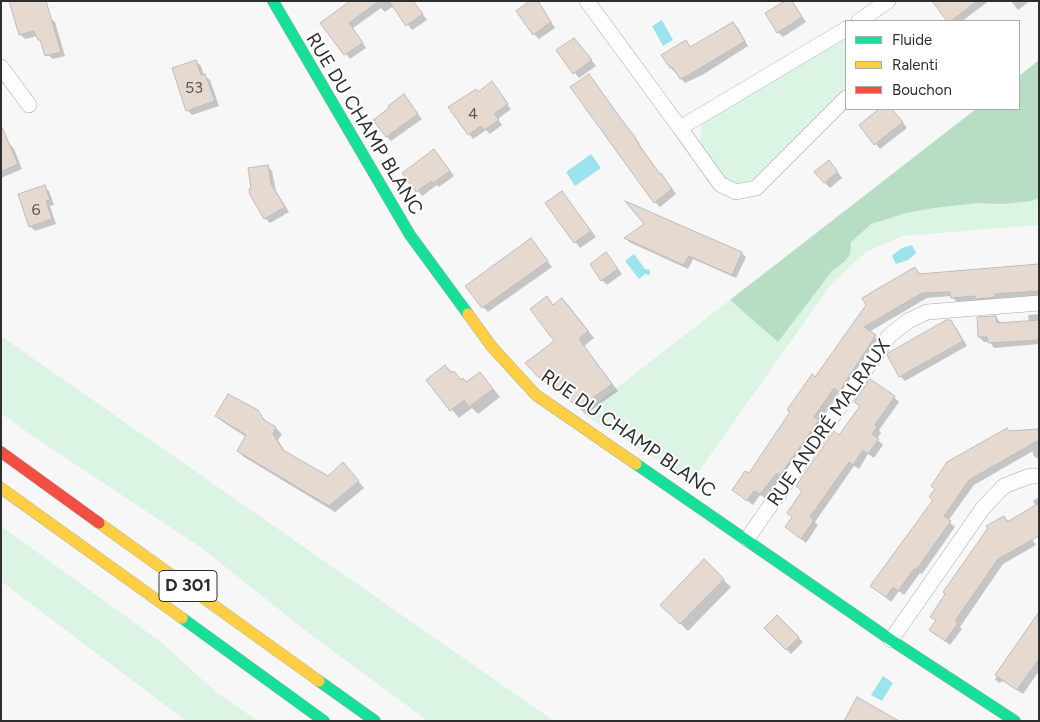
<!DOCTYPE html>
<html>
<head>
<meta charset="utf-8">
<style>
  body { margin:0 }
  #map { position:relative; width:1040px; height:722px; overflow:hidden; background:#f8f7f8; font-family:Figtree,sans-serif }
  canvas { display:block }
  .frame { position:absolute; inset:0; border:2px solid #2f2e2f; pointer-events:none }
  .legend { position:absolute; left:845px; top:20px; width:175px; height:90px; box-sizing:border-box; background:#fff; border:1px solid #acabac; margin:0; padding:6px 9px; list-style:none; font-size:15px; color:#2f2e2f }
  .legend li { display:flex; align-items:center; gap:10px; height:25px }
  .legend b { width:25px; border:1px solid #acabac }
</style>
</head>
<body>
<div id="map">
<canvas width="1040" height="722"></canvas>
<div class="frame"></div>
<ul class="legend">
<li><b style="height:6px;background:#16e098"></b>Fluide</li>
<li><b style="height:6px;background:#ffcf43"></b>Ralenti</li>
<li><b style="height:6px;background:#f24e42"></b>Bouchon</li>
</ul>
</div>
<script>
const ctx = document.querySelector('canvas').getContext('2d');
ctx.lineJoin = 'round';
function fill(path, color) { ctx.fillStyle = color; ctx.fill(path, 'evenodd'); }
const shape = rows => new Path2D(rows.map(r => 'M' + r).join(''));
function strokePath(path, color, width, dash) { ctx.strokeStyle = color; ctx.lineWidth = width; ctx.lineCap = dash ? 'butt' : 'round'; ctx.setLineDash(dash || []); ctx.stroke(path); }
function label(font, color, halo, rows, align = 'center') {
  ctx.font = font + ' Figtree,sans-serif'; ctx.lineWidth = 4; ctx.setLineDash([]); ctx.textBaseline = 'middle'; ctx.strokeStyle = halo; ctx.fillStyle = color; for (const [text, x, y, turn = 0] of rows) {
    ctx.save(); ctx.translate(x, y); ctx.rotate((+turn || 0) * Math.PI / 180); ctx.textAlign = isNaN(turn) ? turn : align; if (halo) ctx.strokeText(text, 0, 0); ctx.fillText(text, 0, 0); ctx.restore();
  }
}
const green = shape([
  [846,36,846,89,750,182,737,183,726,182,702,151,700,140,701,128,705,121],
  [1039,60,1039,225,902,236,866,252,832,283,692,481,583,414,976,109,1019,109,1019,76],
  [1,336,554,721,428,721,310,634,199,546,31,435,1,413],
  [1,526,161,642,216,692,258,721,186,721,1,581]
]);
const forest = shape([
  [1039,60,1039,198,1031,201,1002,204,978,203,933,208,906,213,871,224,851,242,850,254,845,261,832,271,778,342,730,300,976,109,1019,109,1019,76]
]);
const water = shape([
  [662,20,673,40,663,46,652,26],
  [591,154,601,168,575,186,566,172],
  [912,245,916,253,908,260,896,264,892,256,894,254,902,248],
  [634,254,645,269,650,270,650,275,645,274,639,279,625,261],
  [883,676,893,683,882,701,871,695]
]);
const shadow = shape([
  [352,1,413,1,427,20,412,30,397,10,392,7,385,12,381,8,353,28,366,48,350,59,322,23],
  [792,1,806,22,783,37,778,32,767,13],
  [943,1,989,1,962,21,949,21,937,6],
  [1011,1,1030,1,1018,10],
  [540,4,555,28,539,39,534,34],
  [50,18,55,22,65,56,53,59,48,55,41,35,25,39,20,34],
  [733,23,738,28,748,46,704,74,685,83,671,68,663,55,685,42,691,48],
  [579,44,596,66,579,78,558,51],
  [196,61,201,66,204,75,210,80,219,106,192,115,187,110],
  [589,75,640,144,639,144,659,173,666,180,676,194,660,207,655,202],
  [492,82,508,103,507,104,511,109,498,119,502,125,490,134,486,130,473,139,450,108,479,93],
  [404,96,422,119,391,141,386,136],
  [882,109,892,109,907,128,880,149,860,125],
  [1,134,14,149,22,169,1,178],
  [439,156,454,176,439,187,437,185,422,196,404,173],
  [267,166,272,171,276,191,289,212,270,223,265,218],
  [834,167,842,178,830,188,825,183],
  [44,186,49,191,54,205,50,206,56,224,35,231,30,226],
  [562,192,596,237,580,248,547,203],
  [629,204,742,253,746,257,736,278,693,259,688,269,629,242,626,238,645,224],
  [531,239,552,267,488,312,483,307],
  [606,253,622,274,607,285,602,280],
  [1039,265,1039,299,957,302,951,296,927,298,869,332,880,341,844,396,839,392,819,422,823,426,783,477,765,498,760,495,753,505,738,494,749,475,815,378,915,268,921,275],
  [547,298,554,306,562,299,569,306,594,338,584,346,618,391,586,414,558,391,556,392,548,382,546,384,527,363,555,341],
  [1039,314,1039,344,994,348,989,341,984,342,979,337,996,317,1001,324,1029,322,1028,315],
  [950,321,955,326,967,346,905,381,900,376,889,356],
  [445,366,467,384,480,373,500,397,478,414,472,408,459,418,427,380],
  [894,397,899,402,879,430,881,433,877,439,883,445,874,458,868,454,859,469,854,466,815,522,818,525,806,543,786,527,839,436,860,407,856,402],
  [257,411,267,423,276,428,282,434,278,440,286,453,329,478,349,470,364,488,335,512,244,457,238,451,246,437,223,422,217,416],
  [1039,430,1039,460,1033,455,1033,451,974,485,948,521,955,527,922,574,920,573,904,595,899,591,891,602,872,586,1010,432],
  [1039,497,1039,533,1031,538,1036,545,1003,564,960,627,962,629,950,645,930,630,937,621,932,616,1004,517,1009,522,1036,506,1033,501],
  [704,561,731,587,688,631,662,605],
  [1039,614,1039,671,1023,694,1003,681,999,683,995,679],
  [777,617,803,642,791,654,766,628]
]);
const building = shape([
  [9,1,46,1,61,52,45,56,40,40,38,40,34,31,19,35,9,1],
  [350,1,379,1,349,23,363,43,344,55,320,23,350,1],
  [389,1,413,1,423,14,406,26,389,1],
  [530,1,538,1,551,22,533,35,516,11,530,1],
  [785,1,792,1,802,17,777,33,765,13,785,1],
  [932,1,977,1,951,21,947,21,932,1],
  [733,22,745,41,689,75,680,79,672,67,670,68,661,55,686,40,690,47,733,22],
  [574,38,592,60,573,74,556,50,574,38],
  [196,60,201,75,205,74,215,101,186,111,172,68,196,60],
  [589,74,624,123,636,138,635,139,654,166,660,174,661,173,672,189,654,203,570,87,589,74],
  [492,81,508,104,494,114,499,120,484,130,481,126,468,135,448,107,476,89,478,92,492,81],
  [404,94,418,114,386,137,373,120,389,108,388,106,404,94],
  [879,109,892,109,903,122,874,145,859,125,879,109],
  [1,125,18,164,1,172,1,125],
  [434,149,450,171,433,183,432,181,416,192,402,173,434,149],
  [829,160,838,172,824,183,814,172,829,160],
  [268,165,271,184,285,207,264,219,250,195,249,189,251,188,248,168,268,165],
  [45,185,50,200,46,201,52,219,29,227,18,194,45,185],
  [562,191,591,231,574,243,545,203,562,191],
  [625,201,742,252,732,275,689,256,683,265,624,238,644,224,625,201],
  [531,238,548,261,482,308,465,286,531,238],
  [606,252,618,269,601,281,590,264,606,252],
  [1039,264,1039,291,995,294,995,297,976,299,975,296,951,298,950,292,922,293,864,327,876,335,839,392,834,388,814,417,819,420,780,475,777,473,760,494,754,491,747,501,732,490,745,471,749,473,790,412,787,410,812,374,815,377,866,305,862,298,915,267,919,274,1039,264],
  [547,296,553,305,562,298,588,331,579,339,612,384,579,408,551,385,549,386,542,375,539,378,525,363,554,341,530,309,547,296],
  [996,316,997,323,1039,320,1039,340,988,343,987,337,978,337,977,317,996,316],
  [946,320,951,320,963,341,899,377,887,355,888,353,946,320],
  [445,365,451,373,454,371,461,380,463,378,466,382,480,372,493,389,469,407,464,400,450,411,426,380,445,365],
  [870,379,895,396,875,425,877,427,872,434,879,439,868,454,863,450,853,465,849,462,810,517,814,520,801,539,785,527,792,517,787,513,802,491,796,486,834,431,839,435,860,406,854,402,870,379],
  [228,394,258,410,264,420,276,427,273,434,283,450,328,476,343,462,359,481,329,506,237,451,246,435,215,416,228,394],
  [1007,428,1009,431,1039,429,1039,440,969,480,944,516,951,521,916,570,914,569,898,591,893,587,886,597,870,586,933,500,929,497,935,489,931,486,947,462,1007,428],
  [1039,503,1039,536,998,559,955,621,958,623,945,641,929,630,936,620,930,617,945,594,943,592,988,528,986,526,1004,516,1007,522,1039,503],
  [704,559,724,579,680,624,660,605,704,559],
  [1039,612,1039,659,1017,690,995,675,1039,612],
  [777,615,799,637,786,650,764,628,777,615],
  [857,697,899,721,844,721,857,697]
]);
const street = shape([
  [587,1,680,128,846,29],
  [859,21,888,1],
  [1,67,29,105],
  [680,128,720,184,736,192,756,188,846,98],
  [747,539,889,336,908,321,927,312,1039,303],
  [891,640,983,508,1004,486,1030,476,1039,476]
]);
const fast = shape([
  [273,1,410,235,468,314],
  [636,464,891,640,1015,721],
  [182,618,324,721],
  [319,681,375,721]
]);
const slow = shape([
  [468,314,492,347,536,395,636,464],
  [1,488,182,618],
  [99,523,319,681]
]);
const jam = shape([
  [1,452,99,523]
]);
const numberNames = [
  ["53",194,88],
  ["4",473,114],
  ["6",36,210]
];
const shields = [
  [188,586,58]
];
const shieldNames = [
  ["D 301",188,586]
];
const streetNames = [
  ["RUE DU CHAMP BLANC",364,124,59],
  ["RUE ANDRÉ MALRAUX",829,423,-55],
  ["RUE DU CHAMP BLANC",628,434,35]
];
fill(green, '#dbf4e3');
fill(forest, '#b7dec5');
fill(water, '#9ce4ed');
fill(shadow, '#0003');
fill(building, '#e6dad0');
strokePath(building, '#bdbcbd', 1);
strokePath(street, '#abaaab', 16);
strokePath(fast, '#abaaab', 12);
strokePath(slow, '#abaaab', 12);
strokePath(jam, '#abaaab', 12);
strokePath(street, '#fefefe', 15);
strokePath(fast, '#16e098', 11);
strokePath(slow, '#ffcf43', 11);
strokePath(jam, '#f24e42', 11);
label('16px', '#5d5957', null, numberNames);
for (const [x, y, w] of shields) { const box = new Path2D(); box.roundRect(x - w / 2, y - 15.5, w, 31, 4); ctx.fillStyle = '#fff'; ctx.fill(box); strokePath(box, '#2f2e2f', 1); }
label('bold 18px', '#2f2e2f', null, shieldNames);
label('19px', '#2f2e2f', '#fff', streetNames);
</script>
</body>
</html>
